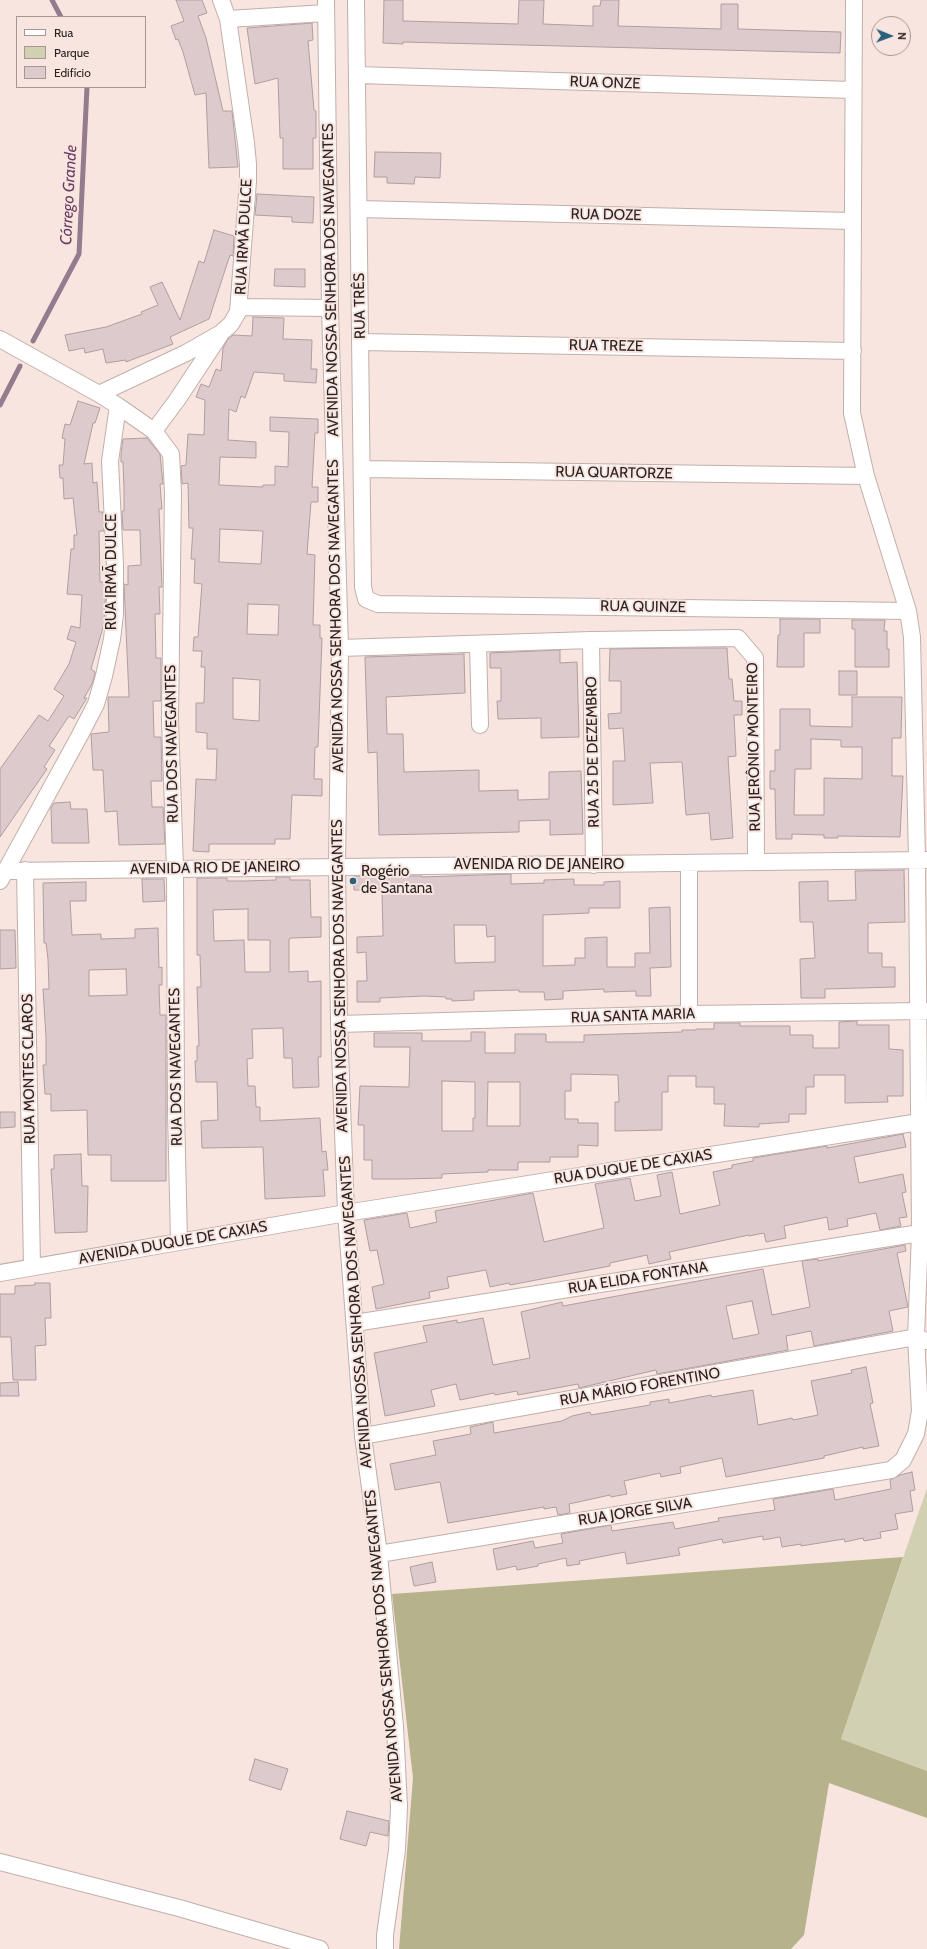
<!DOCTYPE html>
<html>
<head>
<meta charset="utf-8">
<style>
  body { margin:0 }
  #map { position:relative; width:927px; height:1949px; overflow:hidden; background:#f8e5df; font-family:Cabin,sans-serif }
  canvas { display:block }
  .legend { position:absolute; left:16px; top:16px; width:130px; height:72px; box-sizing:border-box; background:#f8e5df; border:1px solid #a69793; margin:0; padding:5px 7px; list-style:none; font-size:12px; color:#2a2321 }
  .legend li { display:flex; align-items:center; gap:8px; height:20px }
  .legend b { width:20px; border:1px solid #a69793 }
  .north { position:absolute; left:871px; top:16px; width:40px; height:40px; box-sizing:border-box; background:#f8e5df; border:1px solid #a69793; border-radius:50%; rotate:91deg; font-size:11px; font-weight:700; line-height:16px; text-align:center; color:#2a2321 }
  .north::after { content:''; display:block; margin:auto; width:14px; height:18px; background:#2b5f7b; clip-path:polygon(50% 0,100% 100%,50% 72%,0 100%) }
</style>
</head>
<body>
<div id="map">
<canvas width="927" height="1949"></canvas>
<ul class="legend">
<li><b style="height:5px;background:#fff"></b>Rua</li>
<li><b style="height:11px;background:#d2d0b2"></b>Parque</li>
<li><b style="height:11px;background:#ddcacd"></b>Edifício</li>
</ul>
<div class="north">N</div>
</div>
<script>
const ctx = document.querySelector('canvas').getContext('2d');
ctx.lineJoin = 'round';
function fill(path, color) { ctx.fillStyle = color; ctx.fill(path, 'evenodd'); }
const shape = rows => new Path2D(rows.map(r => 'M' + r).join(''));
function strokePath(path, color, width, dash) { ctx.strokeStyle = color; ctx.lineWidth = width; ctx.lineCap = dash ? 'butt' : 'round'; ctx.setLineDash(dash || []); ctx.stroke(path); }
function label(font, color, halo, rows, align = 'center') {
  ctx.font = font + ' Cabin,sans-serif'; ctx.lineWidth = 4; ctx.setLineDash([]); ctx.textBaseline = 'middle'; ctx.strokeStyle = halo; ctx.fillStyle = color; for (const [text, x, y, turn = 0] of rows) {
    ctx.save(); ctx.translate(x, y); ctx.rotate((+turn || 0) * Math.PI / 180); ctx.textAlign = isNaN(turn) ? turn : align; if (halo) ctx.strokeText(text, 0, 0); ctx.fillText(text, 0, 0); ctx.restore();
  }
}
const green = shape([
  [927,1488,927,1771,841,1739]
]);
const forest = shape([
  [903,1557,841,1739,927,1771,927,1818,829,1783,804,1935,791,1949,399,1949,413,1778,392,1594]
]);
const stream = shape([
  [52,0,61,17],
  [33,341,79,254,87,87],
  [0,405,20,366]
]);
const building = shape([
  [176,0,202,0,207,13,198,16,206,38,223,111,232,111,238,167,209,168,206,93,195,95,183,52,178,39,176,40,171,26,184,21,176,0],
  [384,0,403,0,403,21,518,24,519,0,544,0,543,24,593,26,593,6,600,6,601,0,619,0,618,26,721,29,721,4,738,4,738,29,841,32,840,53,403,42,403,44,383,43,384,0],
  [312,23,313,40,308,41,314,110,316,111,316,138,313,138,313,169,283,169,283,138,280,138,278,78,255,84,247,28,312,23],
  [375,152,441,153,440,178,415,177,414,184,387,183,387,177,374,177,375,152],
  [257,194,314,197,313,223,292,222,292,217,255,215,257,194],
  [214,230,234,236,233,256,230,255,209,319,170,337,173,344,126,362,126,360,106,363,103,349,85,353,84,348,69,351,65,335,106,327,142,314,141,312,158,305,150,287,162,282,180,320,199,261,204,263,214,230],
  [275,269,305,269,305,287,274,286,275,269],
  [253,317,284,318,283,339,312,340,311,369,317,369,316,383,284,381,284,374,254,372,245,398,241,396,236,412,229,409,228,440,256,442,256,458,220,457,219,485,263,487,263,485,275,485,275,466,288,467,289,432,270,431,270,417,318,419,318,433,315,433,314,449,312,487,318,487,318,502,311,502,307,554,315,555,313,625,320,625,320,638,322,638,318,747,315,747,314,779,322,779,322,796,292,795,290,839,275,839,275,844,209,844,209,852,193,851,196,779,216,780,217,749,207,749,207,733,196,732,196,703,204,703,205,667,201,667,202,651,193,651,194,637,198,637,202,584,194,583,195,559,191,559,193,528,189,528,188,483,182,484,181,466,186,465,188,434,204,435,205,400,196,397,201,384,209,387,216,369,221,371,223,348,228,339,233,335,252,336,253,317],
  [220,529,263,531,261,564,219,562,220,529],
  [248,604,279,605,278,635,247,634,248,604],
  [233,678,260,680,259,721,233,719,233,678],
  [78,401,100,408,95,423,93,423,84,464,92,463,93,483,97,482,99,512,103,512,104,531,99,531,100,582,106,582,104,624,91,669,95,672,95,674,92,684,84,698,87,698,74,719,69,716,49,746,55,750,44,767,47,769,0,837,0,769,39,715,48,721,64,696,54,689,69,664,76,642,67,639,71,626,80,628,82,595,67,594,71,549,74,549,74,535,77,535,73,498,64,499,63,478,60,478,59,465,63,465,65,439,62,438,65,424,70,425,78,401],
  [147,438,160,454,163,484,160,484,162,509,159,509,162,587,159,587,160,614,155,614,156,658,161,658,161,701,153,701,154,737,161,737,162,781,151,781,152,807,163,807,165,844,119,845,117,811,105,812,103,770,93,770,91,734,109,732,108,697,129,697,124,584,128,585,128,566,141,565,140,530,123,530,122,511,124,511,124,488,123,462,121,462,121,454,123,439,147,438],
  [780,619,820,619,820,633,804,633,804,667,777,667,778,635,780,635,780,619],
  [852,620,885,620,884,631,887,631,887,649,889,649,889,667,855,667,855,629,852,629,852,620],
  [674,648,727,648,729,679,732,679,734,701,742,701,742,715,734,715,736,756,728,757,733,838,711,840,709,813,686,815,682,762,650,763,653,803,613,805,613,761,625,761,623,728,609,729,608,714,621,713,621,681,609,681,610,649,674,648],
  [560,650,560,663,577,662,579,737,541,738,541,718,498,719,497,701,501,701,501,668,490,668,490,653,560,650],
  [464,654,465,693,386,697,387,734,403,734,404,772,479,770,479,791,518,790,518,800,549,799,549,772,581,771,583,834,550,835,550,820,519,821,519,832,379,835,377,752,368,753,365,657,464,654],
  [839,671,857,671,857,695,839,695,839,671],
  [852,697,902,697,901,738,892,738,892,776,903,776,900,837,838,836,838,838,824,838,824,835,792,834,792,839,776,839,775,789,770,789,770,771,775,771,775,750,780,750,780,709,810,709,810,726,852,727,852,697],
  [811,739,841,740,841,747,862,747,862,779,824,778,824,815,794,815,795,769,811,769,811,739],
  [70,802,71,809,87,809,89,843,52,843,51,808,54,803,70,802],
  [904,870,905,922,868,923,868,953,882,953,882,967,895,967,895,987,825,989,825,998,801,998,800,959,815,958,813,922,800,922,799,882,828,881,828,901,856,900,855,871,904,870],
  [511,874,511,884,544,883,544,880,574,879,574,885,604,885,604,882,620,881,620,908,589,908,589,913,543,915,543,966,575,965,575,958,585,958,585,938,607,937,607,967,635,967,635,953,650,953,649,908,670,907,671,967,650,968,651,996,636,996,636,991,604,992,604,989,563,991,563,999,545,1000,544,992,519,992,519,990,474,991,474,1000,452,1001,452,999,446,999,446,997,424,996,380,998,380,1002,357,1002,357,981,367,981,366,952,357,953,357,937,383,936,382,890,354,890,354,876,422,876,422,877,511,874],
  [454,925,486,925,487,937,495,936,495,962,455,963,454,925],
  [276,877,290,877,290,880,310,880,311,917,321,917,321,937,291,938,289,939,289,972,308,971,308,982,321,981,321,1057,318,1057,319,1087,293,1088,292,1058,284,1058,283,1028,252,1029,253,1058,247,1059,248,1086,255,1086,256,1107,260,1107,260,1121,320,1118,322,1152,326,1151,328,1170,323,1170,325,1196,265,1199,263,1147,202,1148,201,1121,218,1120,217,1082,196,1082,195,1061,197,1061,197,1046,199,1046,197,987,201,987,200,955,197,955,197,878,227,878,227,881,244,881,276,880,276,877],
  [248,909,248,940,270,940,270,972,245,972,244,940,214,941,213,910,248,909],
  [142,879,164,879,165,901,143,902,142,879],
  [86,882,86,901,70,901,72,935,101,934,101,939,135,938,135,929,158,928,159,968,162,967,162,985,159,985,160,1015,166,1015,166,1181,111,1181,111,1155,88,1155,87,1110,51,1111,51,1094,45,1094,43,1065,46,1065,46,1037,43,989,49,989,48,959,46,943,44,943,43,883,86,882],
  [126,969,127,995,89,996,89,970,126,969],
  [0,930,15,930,16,968,0,969,0,930],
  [857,1021,857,1025,889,1025,889,1049,903,1050,903,1096,887,1096,888,1102,845,1103,845,1075,814,1075,814,1087,806,1087,806,1114,789,1114,789,1122,759,1124,759,1127,724,1126,725,1104,714,1104,714,1087,696,1087,696,1076,668,1076,668,1092,662,1092,662,1130,615,1131,615,1102,619,1102,618,1075,571,1074,571,1091,565,1091,565,1119,578,1119,578,1123,598,1123,598,1146,578,1145,578,1157,550,1157,550,1162,518,1162,518,1170,488,1170,488,1172,442,1174,442,1178,405,1179,372,1179,372,1160,364,1160,364,1125,358,1125,360,1086,409,1087,410,1047,374,1047,374,1033,422,1033,422,1041,471,1041,471,1032,485,1032,485,1053,515,1053,515,1034,546,1034,546,1042,584,1042,584,1035,682,1032,682,1030,696,1030,696,1029,714,1029,714,1023,740,1023,740,1026,790,1026,790,1035,813,1035,813,1048,839,1048,839,1022,857,1021],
  [442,1081,475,1082,475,1118,473,1118,473,1131,442,1131,442,1081],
  [488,1082,520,1082,520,1126,487,1126,488,1082],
  [0,1112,15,1112,15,1127,0,1128,0,1112],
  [903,1134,906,1147,854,1157,859,1183,903,1174,906,1192,902,1193,907,1217,899,1218,901,1226,880,1230,876,1213,847,1219,848,1226,829,1230,827,1217,784,1226,786,1238,766,1242,764,1233,749,1236,749,1235,669,1252,671,1259,649,1264,647,1255,610,1263,610,1266,510,1285,509,1283,490,1287,486,1270,447,1277,449,1288,429,1292,430,1298,376,1309,372,1287,384,1284,377,1250,370,1251,364,1220,407,1213,410,1228,437,1222,435,1211,533,1193,544,1242,604,1228,595,1184,630,1178,635,1201,661,1196,657,1175,672,1172,680,1214,720,1205,713,1172,732,1168,732,1165,753,1161,753,1158,827,1146,827,1148,903,1134],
  [81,1154,82,1186,88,1186,87,1232,55,1233,51,1169,54,1169,54,1155,81,1154],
  [905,1245,906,1251,897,1253,908,1307,889,1311,893,1331,814,1346,811,1331,786,1336,788,1350,657,1374,656,1370,579,1388,578,1384,518,1395,517,1391,495,1395,494,1393,460,1400,456,1384,431,1390,435,1406,385,1416,374,1353,427,1342,423,1326,457,1320,457,1323,483,1318,493,1365,530,1358,521,1312,562,1302,563,1306,763,1269,772,1315,810,1307,802,1261,818,1259,818,1261,905,1245],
  [752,1301,759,1334,733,1339,726,1306,752,1301],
  [35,1283,50,1283,51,1318,45,1318,46,1345,35,1346,36,1380,13,1380,11,1337,0,1337,0,1294,15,1294,15,1286,35,1285,35,1283],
  [866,1367,873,1403,870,1404,879,1446,863,1449,863,1447,824,1456,824,1458,726,1477,722,1458,680,1467,681,1473,661,1477,660,1473,624,1481,627,1494,611,1497,610,1495,569,1504,570,1513,558,1515,556,1507,544,1509,544,1507,448,1523,440,1482,395,1490,390,1464,436,1455,433,1441,471,1434,470,1427,493,1422,494,1433,562,1421,572,1416,590,1412,591,1415,650,1405,650,1402,669,1399,669,1403,711,1395,712,1397,753,1390,758,1425,792,1418,793,1420,818,1415,811,1381,852,1373,851,1370,866,1367],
  [18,1382,19,1396,0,1396,0,1383,18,1382],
  [912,1472,915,1490,910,1491,913,1511,895,1514,898,1529,880,1532,881,1538,864,1541,863,1538,845,1542,844,1539,801,1546,801,1544,782,1547,780,1537,763,1540,763,1536,723,1543,722,1539,678,1548,680,1555,627,1564,625,1552,579,1561,580,1564,567,1566,566,1558,538,1564,538,1566,517,1570,516,1566,497,1570,493,1549,533,1541,535,1548,563,1543,561,1534,611,1525,612,1531,673,1522,675,1529,719,1521,718,1518,775,1510,773,1499,833,1489,835,1500,891,1489,890,1480,900,1475,912,1472],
  [432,1562,436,1582,414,1586,410,1567,432,1562],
  [255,1759,288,1769,281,1790,249,1780,255,1759],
  [347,1811,389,1821,388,1836,370,1832,366,1846,340,1839,347,1811]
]);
const street = shape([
  [326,0,330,308,340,648,337,866,339,1024,346,1213,363,1436,379,1554,395,1727,399,1807,397,1850,385,1935,385,1949],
  [356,0,363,587,366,599,378,604,908,611],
  [228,19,326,13],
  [357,75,853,90],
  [359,209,852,221],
  [239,307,330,308],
  [0,339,99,394,118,406,154,431,171,454,173,493,170,720,175,869,176,1111,179,1241],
  [360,342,853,351],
  [99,394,186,353,221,333,231,324,238,312,248,181,248,164,246,143,228,19,221,0],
  [154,431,177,400,220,335],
  [362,469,866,476],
  [591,640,594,865],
  [478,644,480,725],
  [340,648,591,640,738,638,755,658,756,861],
  [25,870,32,1267],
  [7,871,927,860],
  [0,881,80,735,96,704,104,676,112,639,115,614,115,565,110,461,118,406],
  [689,1014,689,863],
  [339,1024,689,1014,927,1011],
  [0,1273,346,1213,919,1122],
  [355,1323,920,1233],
  [363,1436,916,1337,926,1341],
  [379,1554,891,1470,903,1460,916,1434,920,1411,916,1337,920,1233,917,860,912,637,908,611,866,476,852,413,854,0],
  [0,1862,179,1908,320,1949]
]);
const markers = [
  [353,881,4,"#2b5f7b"]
];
const streetNames = [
  ["RUA ONZE",605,83,2],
  ["RUA DOZE",606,215,1],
  ["RUA IRMÃ DULCE",244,237,-87],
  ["AVENIDA NOSSA SENHORA DOS NAVEGANTES",331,280,-91],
  ["RUA TRÊS",360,306,-91],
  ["RUA TREZE",606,346,1],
  ["RUA QUARTORZE",614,473,1],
  ["RUA IRMÃ DULCE",112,572,-90],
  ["RUA QUINZE",643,607,1],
  ["AVENIDA NOSSA SENHORA DOS NAVEGANTES",336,616,-91],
  ["RUA DOS NAVEGANTES",172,744,-91],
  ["RUA JERÔNIO MONTEIRO",754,747,-91],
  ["RUA 25 DE DEZEMBRO",593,752,-91],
  ["AVENIDA RIO DE JANEIRO",539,865],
  ["AVENIDA RIO DE JANEIRO",215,868,-1],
  ["AVENIDA NOSSA SENHORA DOS NAVEGANTES",340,976,-91],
  ["RUA SANTA MARIA",633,1016,-2],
  ["RUA DOS NAVEGANTES",176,1067,-91],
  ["RUA MONTES CLAROS",29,1069,-91],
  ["RUA DUQUE DE CAXIAS",633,1167,-9],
  ["AVENIDA DUQUE DE CAXIAS",173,1243,-10],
  ["RUA ELIDA FONTANA",638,1278,-9],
  ["AVENIDA NOSSA SENHORA DOS NAVEGANTES",356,1312,-94],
  ["RUA MÁRIO FORENTINO",640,1387,-10],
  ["RUA JORGE SILVA",635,1512,-9],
  ["AVENIDA NOSSA SENHORA DOS NAVEGANTES",384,1646,-95]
];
const poiNames = [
  ["Rogério",361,872],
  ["de Santana",361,889]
];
const waterNames = [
  ["Córrego Grande",69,195,-87]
];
fill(green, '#d2d0b2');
fill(forest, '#b6b38c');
strokePath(stream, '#957b8e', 5);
fill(building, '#ddcacd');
strokePath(building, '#b09da0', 1);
strokePath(street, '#c1afaa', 18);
strokePath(street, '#fff', 16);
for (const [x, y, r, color] of markers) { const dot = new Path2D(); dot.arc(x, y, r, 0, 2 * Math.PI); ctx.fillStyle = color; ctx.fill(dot); strokePath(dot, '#f8e5df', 1.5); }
label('15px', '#2a2321', '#f8e5df', streetNames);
label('15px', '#2a2321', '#f8e5df', poiNames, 'left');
label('italic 16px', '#6b3d63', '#f8e5df', waterNames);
</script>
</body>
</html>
